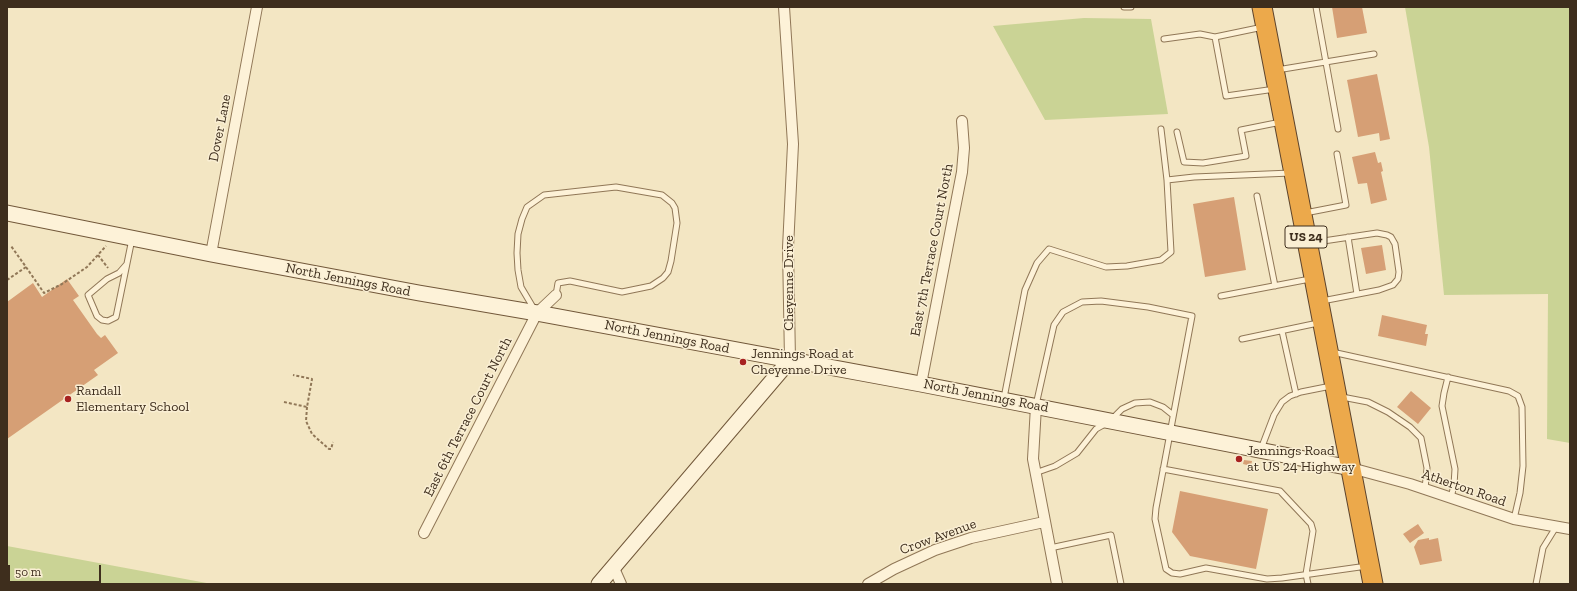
<!DOCTYPE html>
<html>
<head>
<meta charset="utf-8">
<style>
  body { margin:0 }
  #map { position:relative; width:1577px; height:591px; overflow:hidden; background:#f3e6c3; font-family:"Zilla Slab",serif }
  canvas { display:block }
  .frame { position:absolute; inset:0; border:8px solid #3e2e1d; pointer-events:none }
  .scale { position:absolute; left:8px; top:565px; width:93px; height:18px; box-sizing:border-box; border:2px solid #3e2e1d; border-top:0; padding-left:5px; font-size:12px; line-height:14px; white-space:nowrap; color:#3e2e1d; -webkit-text-stroke:3px #faefd4; paint-order:stroke }
</style>
</head>
<body>
<div id="map">
<canvas width="1577" height="591"></canvas>
<div class="frame"></div>
<div class="scale">50 m</div>
</div>
<script>
const ctx = document.querySelector('canvas').getContext('2d');
ctx.lineJoin = 'round';
function fill(path, color) { ctx.fillStyle = color; ctx.fill(path, 'evenodd'); }
const shape = rows => new Path2D(rows.map(r => 'M' + r).join(''));
function strokePath(path, color, width, dash) { ctx.strokeStyle = color; ctx.lineWidth = width; ctx.lineCap = dash ? 'butt' : 'round'; ctx.setLineDash(dash || []); ctx.stroke(path); }
function label(font, color, halo, rows, align = 'center') {
  ctx.font = font + ' "Zilla Slab",serif'; ctx.lineWidth = 3; ctx.setLineDash([]); ctx.textBaseline = 'middle'; ctx.strokeStyle = halo; ctx.fillStyle = color; for (const [text, x, y, turn = 0] of rows) {
    ctx.save(); ctx.translate(x, y); ctx.rotate((+turn || 0) * Math.PI / 180); ctx.textAlign = isNaN(turn) ? turn : align; if (halo) ctx.strokeText(text, 0, 0); ctx.fillText(text, 0, 0); ctx.restore();
  }
}
const green = shape([
  [1405,7,1570,7,1570,443,1547,439,1548,294,1444,295,1429,147],
  [1084,18,1151,19,1168,114,1045,120,993,26],
  [7,546,212,584,7,584]
]);
const building = shape([
  [1332,7,1362,7,1367,33,1337,38],
  [1377,74,1390,139,1380,141,1379,133,1358,137,1347,80],
  [1375,152,1378,163,1381,162,1383,171,1381,172,1387,200,1371,204,1367,183,1358,184,1352,157],
  [1234,197,1246,270,1205,277,1193,204],
  [1382,245,1386,270,1366,274,1361,248],
  [67,279,79,296,73,300,97,334,101,338,105,335,118,353,94,370,98,375,7,439,7,302,33,283,42,297],
  [1382,315,1427,325,1425,334,1428,334,1426,346,1378,336],
  [1411,391,1431,408,1418,424,1397,407],
  [1244,460,1252,461,1251,466,1243,464],
  [1180,491,1268,509,1256,569,1190,556,1172,532],
  [1418,524,1424,533,1410,543,1403,534],
  [1429,538,1429,540,1438,538,1442,561,1420,565,1414,547,1418,540]
]);
const path = shape([
  [98,255,108,268],
  [26,267,44,293,62,284,87,267,106,246],
  [7,280,26,267,11,246],
  [284,402,307,407,312,379,293,375],
  [307,407,306,421,312,434,329,449,331,449,333,442]
]);
const lane = shape([
  [1124,7,1131,7],
  [1316,7,1338,129],
  [1263,27,1215,37,1226,96,1275,89],
  [1164,39,1200,34,1215,37],
  [1277,70,1374,54],
  [1161,129,1167,180],
  [1177,132,1184,162,1203,163,1246,156,1241,130,1281,122],
  [1257,196,1275,286],
  [1305,213,1346,205,1337,154],
  [1348,237,1357,294],
  [1310,243,1377,233,1387,235,1391,237,1395,244,1399,272,1398,279,1393,285,1379,290,1322,301],
  [126,265,119,273,107,279,88,295,97,316,102,320,108,321,116,317,132,239],
  [1221,296,1310,279],
  [534,309,521,287,518,270,517,253,518,234,522,219,527,207,544,195,616,187,662,195,672,203,675,208,677,223,671,261,668,272,663,278,651,286,622,292,570,281,558,283,556,295],
  [1282,331,1296,394],
  [1242,339,1318,323],
  [1332,352,1509,391,1518,396,1522,407,1523,466,1520,493,1514,519],
  [1448,377,1444,393,1442,406,1455,469,1454,485,1451,498],
  [1342,397,1368,402,1388,412,1410,427,1421,438,1427,468,1425,489],
  [1004,398,1025,290,1037,263,1049,249,1106,267,1127,266,1161,260,1171,252,1167,180,1194,177,1291,173],
  [1036,405,1054,325,1063,312,1082,302,1101,301,1148,307,1192,316,1156,508,1155,519,1166,569,1172,573,1180,574,1206,568,1267,579,1282,578,1367,566],
  [1113,418,1122,409,1135,403,1150,402,1163,407,1173,415],
  [1261,449,1274,415,1282,402,1290,396,1301,392,1331,386],
  [1163,469,1280,491,1311,524,1313,531,1306,574,1308,584],
  [1035,473,1055,466,1077,453,1096,429,1105,424],
  [1050,548,1111,535,1121,584],
  [1536,584,1543,548,1556,527]
]);
const street = shape([
  [784,7,793,144,788,248,790,360],
  [211,254,257,7],
  [921,384,962,172,964,148,962,121],
  [1036,406,1033,459,1057,584],
  [1351,468,1410,484,1514,519,1570,529],
  [424,533,537,313,556,295],
  [613,566,621,584],
  [868,584,894,569,935,550,971,538,1044,522]
]);
const secondary = shape([
  [7,213,211,254,419,293,537,313,921,384,1351,468],
  [599,584,790,360]
]);
const highway = shape([
  [1262,7,1373,584]
]);
const markers = [
  [743,362,4,"#a72220"],
  [68,399,4,"#a72220"],
  [1239,459,4,"#a72220"]
];
const shields = [
  [1306,237,42]
];
const shieldNames = [
  ["US 24",1306,237]
];
const streetNames = [
  ["Dover Lane",220,128,-79],
  ["East 7th Terrace Court North",932,250,-79],
  ["North Jennings Road",348,280,11],
  ["Cheyenne Drive",789,283,-90],
  ["North Jennings Road",667,337,11],
  ["North Jennings Road",986,396,11],
  ["East 6th Terrace Court North",468,417,-63],
  ["Atherton Road",1464,488,19],
  ["Crow Avenue",938,537,-20]
];
const poiNames = [
  ["Jennings Road at",751,354],
  ["Cheyenne Drive",751,370],
  ["Randall",76,391],
  ["Elementary School",76,407],
  ["Jennings Road",1247,451],
  ["at US 24 Highway",1247,467]
];
fill(green, '#cad395');
fill(building, '#d69f75');
strokePath(lane, '#907757', 7);
strokePath(street, '#907757', 12);
strokePath(secondary, '#72583a', 17);
strokePath(highway, '#5e442c', 21);
strokePath(path, '#907757', 2, [3, 2]);
strokePath(lane, '#fdf2d8', 5);
strokePath(street, '#fdf2d8', 10);
strokePath(secondary, '#fdf2d8', 15);
strokePath(highway, '#eca94b', 19);
for (const [x, y, r, color] of markers) { const dot = new Path2D(); dot.arc(x, y, r, 0, 2 * Math.PI); ctx.fillStyle = color; ctx.fill(dot); strokePath(dot, '#faefd4', 1.5); }
for (const [x, y, w] of shields) { const box = new Path2D(); box.roundRect(x - w / 2, y - 11, w, 22, 3); ctx.fillStyle = '#faefd4'; ctx.fill(box); strokePath(box, '#3e2e1d', 1); }
label('bold 13px', '#3e2e1d', null, shieldNames);
label('14px', '#3e2e1d', '#faefd4', streetNames);
label('14px', '#3e2e1d', '#faefd4', poiNames, 'left');
</script>
</body>
</html>
